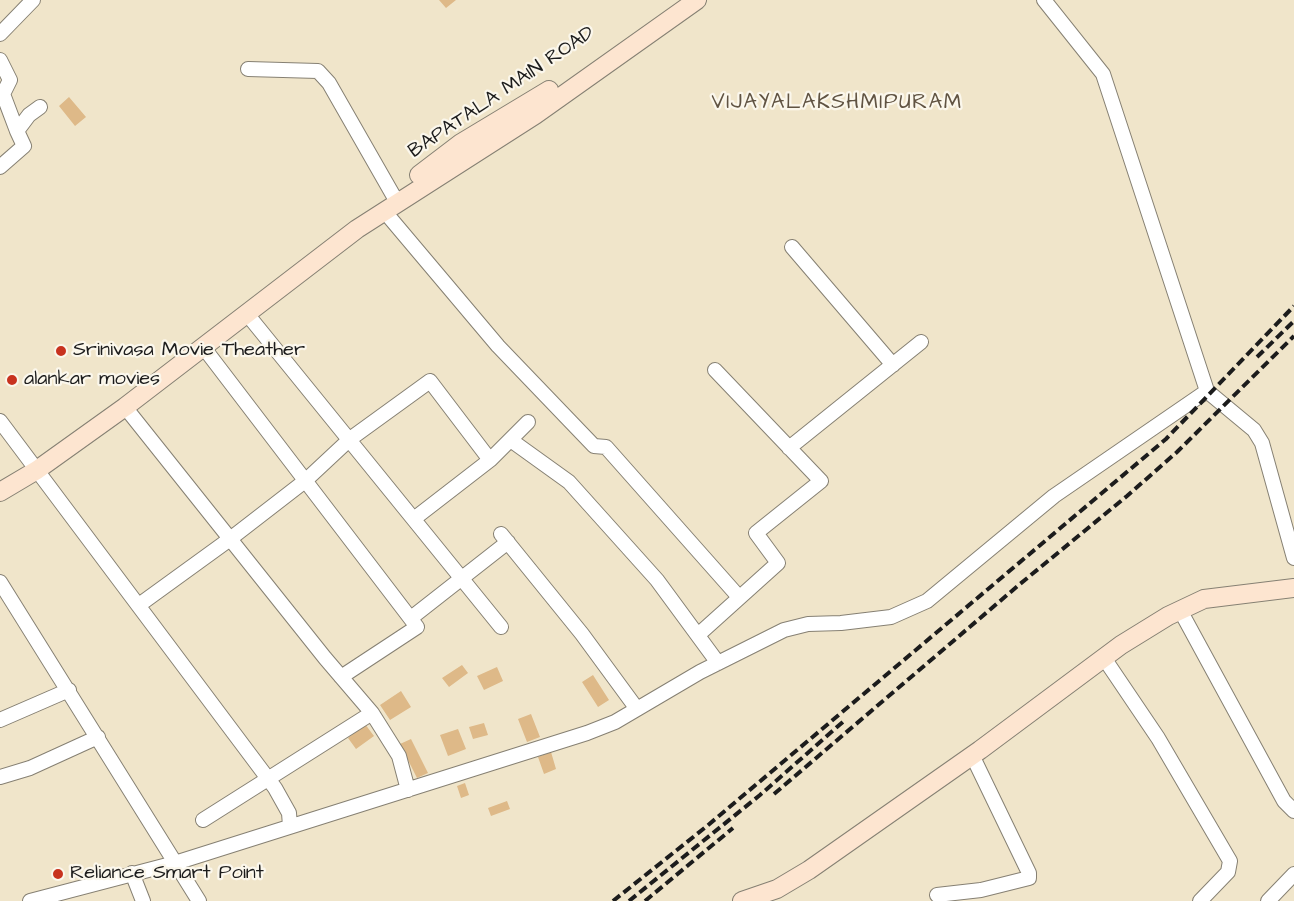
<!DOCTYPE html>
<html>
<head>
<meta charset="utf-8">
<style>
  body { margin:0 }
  canvas { display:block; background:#f0e5ca }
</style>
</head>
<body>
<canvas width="1294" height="901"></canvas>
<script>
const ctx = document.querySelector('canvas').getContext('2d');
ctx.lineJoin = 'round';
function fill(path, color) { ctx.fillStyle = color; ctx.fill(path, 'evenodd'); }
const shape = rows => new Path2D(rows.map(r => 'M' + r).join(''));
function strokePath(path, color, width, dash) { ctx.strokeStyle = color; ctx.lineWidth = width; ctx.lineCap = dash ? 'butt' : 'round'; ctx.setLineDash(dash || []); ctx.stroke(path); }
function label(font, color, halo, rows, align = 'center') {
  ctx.font = font + ' "Architects Daughter",sans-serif'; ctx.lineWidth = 4.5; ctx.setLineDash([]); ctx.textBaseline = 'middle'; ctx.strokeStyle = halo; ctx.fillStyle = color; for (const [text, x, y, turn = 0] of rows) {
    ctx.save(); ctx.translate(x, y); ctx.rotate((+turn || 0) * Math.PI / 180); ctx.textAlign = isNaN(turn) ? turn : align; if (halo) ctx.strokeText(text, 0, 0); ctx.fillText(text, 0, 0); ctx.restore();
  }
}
const building = shape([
  [439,0,456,0,446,8],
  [69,97,86,117,75,126,59,106],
  [462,665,468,673,449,687,442,678],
  [497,667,503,681,484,690,477,676],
  [593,675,609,700,598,707,582,682],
  [401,691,411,707,390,720,380,705],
  [531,714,540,737,527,742,518,719],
  [484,723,488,735,473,739,469,727],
  [365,724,374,736,356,749,348,738],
  [458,729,466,749,448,756,440,735],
  [411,739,428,773,417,778,400,744],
  [551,752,556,769,544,774,538,757],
  [465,783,469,795,461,798,457,786],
  [507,801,510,809,491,816,488,808]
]);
const street = shape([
  [1044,0,1103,74,1207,391,1254,430,1262,443,1294,558],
  [0,34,33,0],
  [0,60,10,80,3,94,17,131],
  [248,69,318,71,329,83,393,195,400,202],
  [0,167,24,146,17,131,29,115,40,107],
  [385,212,498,346,594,446,606,447,738,596],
  [792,247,893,365],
  [247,314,501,627],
  [204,348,417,627,341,677],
  [125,407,325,658,372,713,399,756,408,790],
  [0,421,275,788,289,813,290,826],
  [512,441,569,482,657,580,718,663],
  [789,448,921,342],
  [415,518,490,460,528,422],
  [501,534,582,634,637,709],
  [0,582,199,901],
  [139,605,230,539,305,481,350,439,430,381,490,460],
  [1180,610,1284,801,1294,811],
  [411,618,508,542],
  [698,635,778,563,756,533,821,481,715,370],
  [1104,658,1158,738,1230,861,1228,872,1200,901],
  [0,720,69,690],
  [0,777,30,768,98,737],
  [203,820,372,713],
  [132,873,143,901],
  [937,895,981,890,1029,878,1029,873,972,755],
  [30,901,175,863,587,733,615,722,700,672,784,630,808,624,841,623,891,617,927,601,1054,496,1207,391],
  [1268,901,1294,874]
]);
const secondary = shape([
  [419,175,461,143,549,90],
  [0,492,37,470,125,407,357,229,535,115,697,0],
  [742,901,777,889,809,870,980,750,1121,645,1168,616,1204,599,1294,588]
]);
const rail = shape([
  [1257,357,1294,321],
  [774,794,1020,584,1127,496,1177,452,1294,336],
  [613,901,707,826,1166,439,1294,306],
  [629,901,760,795,845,720],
  [645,901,733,828]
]);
const markers = [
  [61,351,6,"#c8321e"],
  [12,380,6,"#c8321e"],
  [58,874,6,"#c8321e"]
];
const streetNames = [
  ["BAPATALA MAIN ROAD",502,93,-34]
];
const poiNames = [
  ["Srinivasa Movie Theather",73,351],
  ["alankar movies",24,380],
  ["Reliance Smart Point",70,874]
];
const neighbourhoodNames = [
  ["VIJAYALAKSHMIPURAM",837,104]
];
fill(building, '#deb988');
strokePath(street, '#868073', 16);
strokePath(secondary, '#868073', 20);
strokePath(street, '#fff', 14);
strokePath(secondary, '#fde5d0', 18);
strokePath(rail, '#1c1c1c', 4, [9, 4.5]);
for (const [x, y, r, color] of markers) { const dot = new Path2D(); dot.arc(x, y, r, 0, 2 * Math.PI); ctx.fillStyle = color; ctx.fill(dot); strokePath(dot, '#fbf7ec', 2); }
label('20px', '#1c1c1c', '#fbf7ec', streetNames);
label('20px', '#1c1c1c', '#fbf7ec', poiNames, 'left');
ctx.letterSpacing = '1.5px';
label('21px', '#605342', '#fbf7ec', neighbourhoodNames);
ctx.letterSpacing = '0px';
</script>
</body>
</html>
